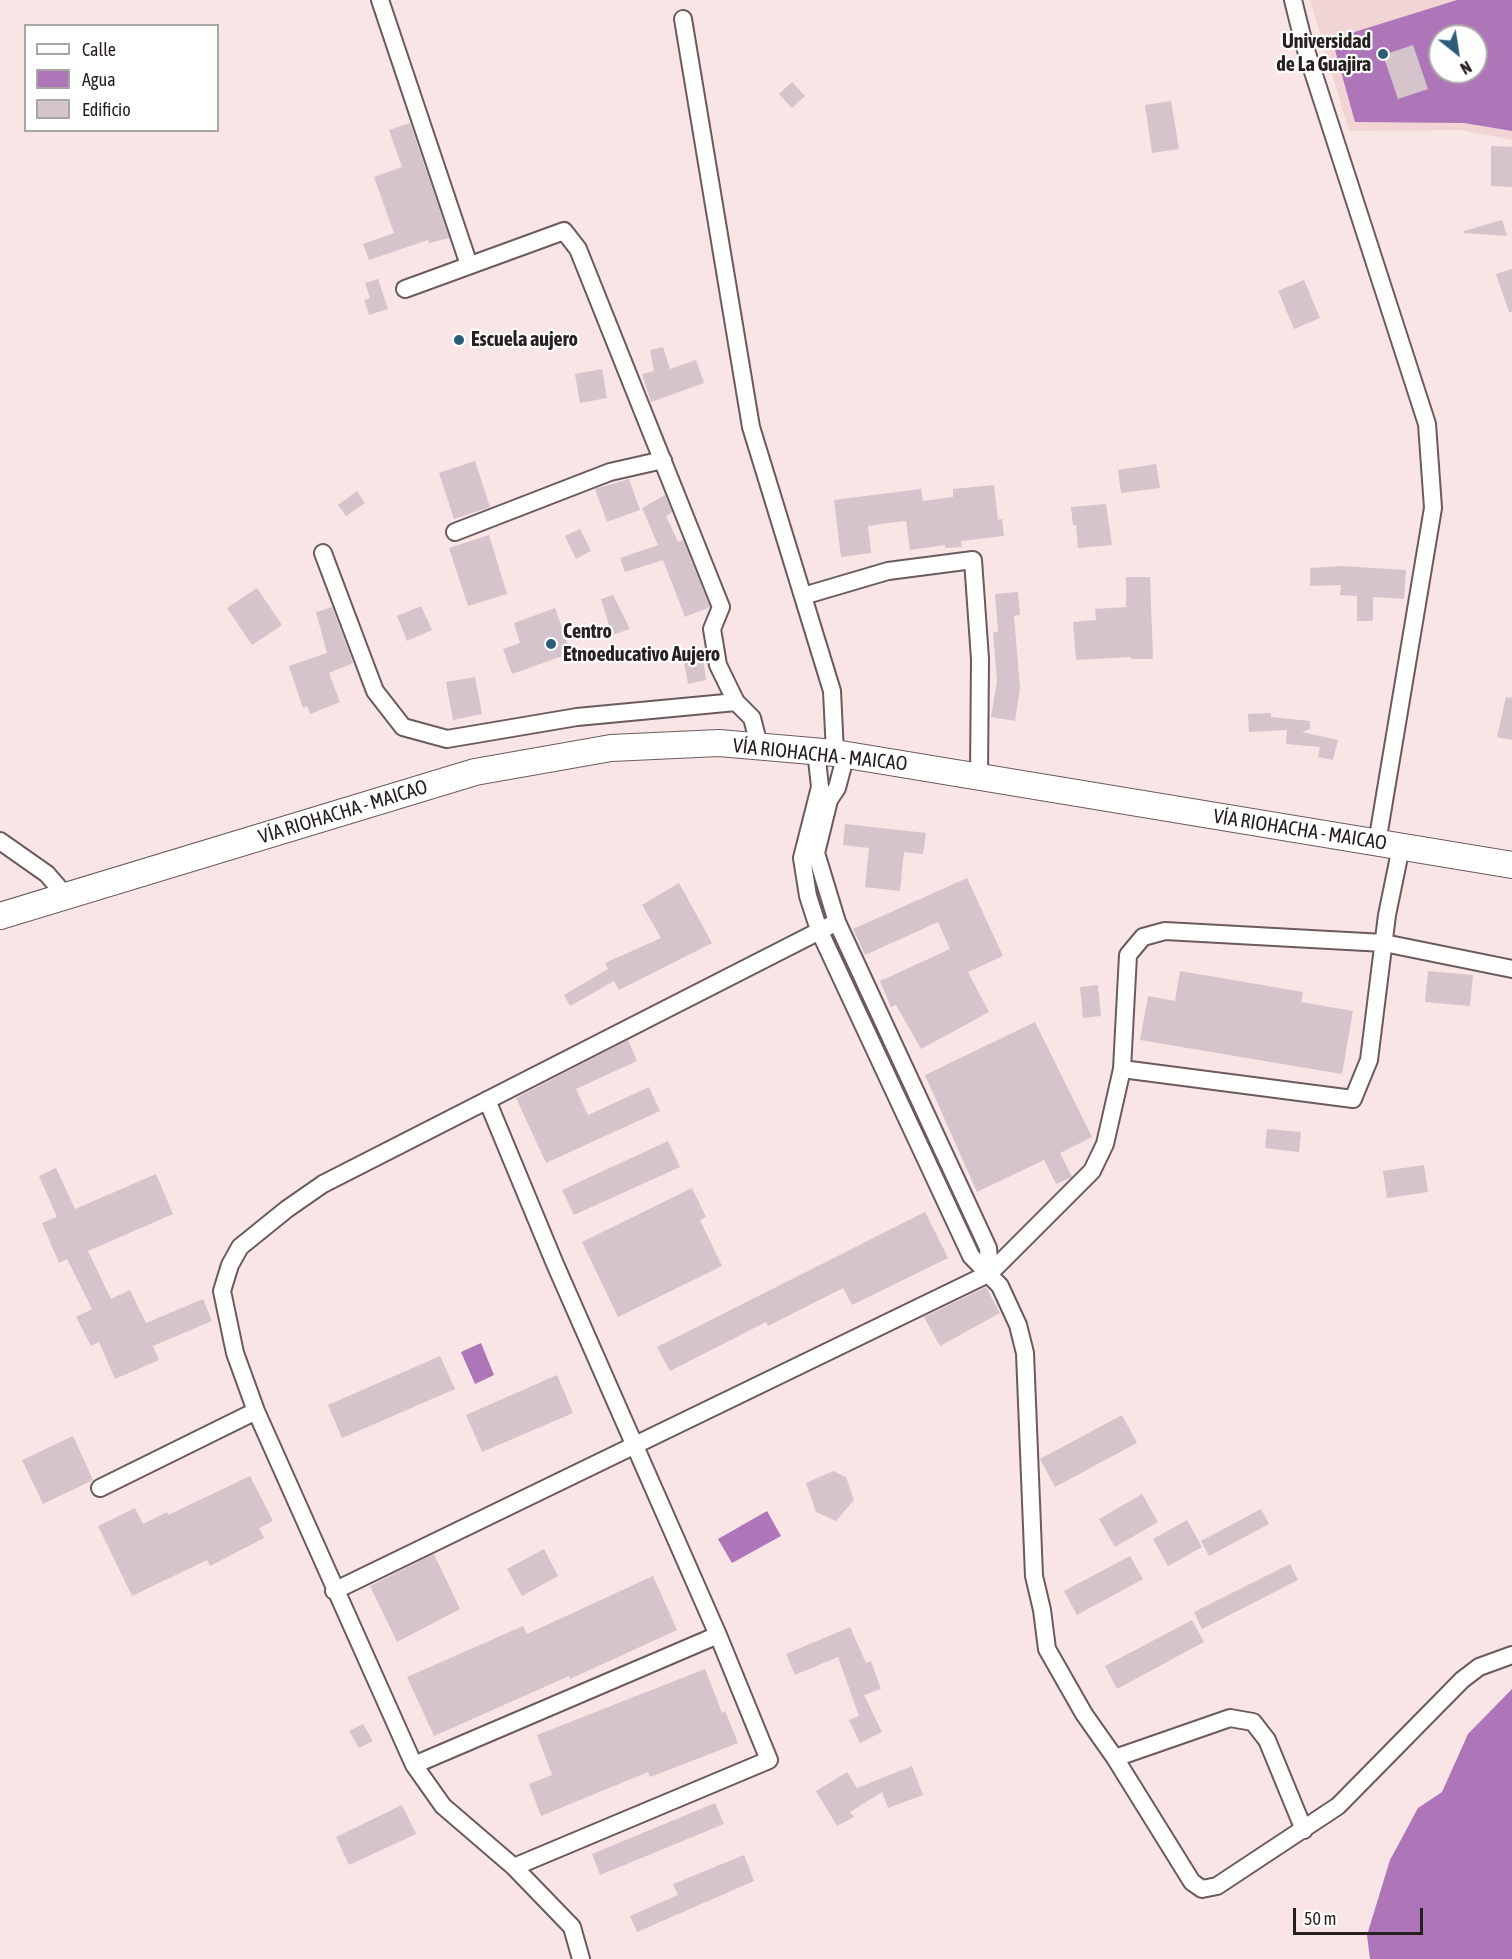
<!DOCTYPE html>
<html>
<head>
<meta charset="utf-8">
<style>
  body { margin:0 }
  #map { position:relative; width:1512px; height:1959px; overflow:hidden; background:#f9e5e5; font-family:"Asap Condensed",sans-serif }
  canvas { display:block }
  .legend { position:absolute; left:24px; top:24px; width:195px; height:108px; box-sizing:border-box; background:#fff; border:2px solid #a9a6a6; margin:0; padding:8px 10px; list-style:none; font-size:18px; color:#272020 }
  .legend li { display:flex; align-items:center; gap:12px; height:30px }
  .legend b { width:30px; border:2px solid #a9a6a6 }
  .north { position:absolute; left:1428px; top:24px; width:60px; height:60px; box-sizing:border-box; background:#fff; border:2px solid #a9a6a6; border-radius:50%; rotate:150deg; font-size:16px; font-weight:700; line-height:24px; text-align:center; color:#272020 }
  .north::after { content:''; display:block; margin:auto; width:21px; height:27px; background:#2b5d7a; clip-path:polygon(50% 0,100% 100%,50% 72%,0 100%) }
  .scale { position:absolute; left:1293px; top:1908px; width:130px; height:27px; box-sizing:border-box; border:3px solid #272020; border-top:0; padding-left:8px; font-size:18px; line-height:21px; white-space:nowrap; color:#272020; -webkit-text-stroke:4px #fff; paint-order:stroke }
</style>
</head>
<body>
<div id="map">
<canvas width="1512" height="1959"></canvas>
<ul class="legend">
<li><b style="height:8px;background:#fff"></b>Calle</li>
<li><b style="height:16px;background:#ae75b9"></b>Agua</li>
<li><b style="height:16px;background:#d6c4cc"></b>Edificio</li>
</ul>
<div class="north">N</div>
<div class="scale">50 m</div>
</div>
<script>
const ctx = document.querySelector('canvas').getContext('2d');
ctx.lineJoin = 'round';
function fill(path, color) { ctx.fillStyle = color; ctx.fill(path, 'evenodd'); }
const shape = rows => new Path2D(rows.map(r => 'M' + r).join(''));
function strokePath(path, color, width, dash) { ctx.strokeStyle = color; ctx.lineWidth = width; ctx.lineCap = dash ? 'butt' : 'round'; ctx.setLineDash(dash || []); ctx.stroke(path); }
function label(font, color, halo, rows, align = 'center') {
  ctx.font = font + ' "Asap Condensed",sans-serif'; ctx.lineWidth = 4.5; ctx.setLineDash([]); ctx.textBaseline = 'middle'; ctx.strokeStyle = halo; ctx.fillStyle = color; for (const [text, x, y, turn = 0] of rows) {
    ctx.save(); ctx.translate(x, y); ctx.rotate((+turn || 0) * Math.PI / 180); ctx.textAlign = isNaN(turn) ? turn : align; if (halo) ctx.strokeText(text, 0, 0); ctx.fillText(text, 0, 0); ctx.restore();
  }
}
const built = shape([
  [1310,0,1512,0,1512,140,1461,130,1349,131],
  [1440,36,1476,36,1476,72,1440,72]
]);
const water = shape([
  [1457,0,1512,0,1512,131,1464,123,1355,122,1332,39],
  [1440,36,1476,36,1476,72,1440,72],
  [481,1343,494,1375,475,1384,461,1352],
  [767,1511,781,1536,732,1563,718,1539],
  [1512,1689,1512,1959,1370,1959,1367,1935,1390,1860,1418,1808,1442,1792,1468,1734]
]);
const building = shape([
  [1413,45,1428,89,1398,99,1383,55],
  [792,82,805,96,792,108,779,94],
  [1171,101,1179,149,1152,153,1145,105],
  [410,123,449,238,429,243,428,240,369,260,363,244,394,233,374,177,402,167,389,130],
  [1491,146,1512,147,1512,187,1491,186],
  [1502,220,1507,236,1464,233,1464,231],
  [1512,269,1512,312,1509,312,1496,274],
  [378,279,388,309,369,315,364,300,370,298,365,283],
  [1304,280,1320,318,1294,329,1278,291],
  [663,347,670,369,696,360,704,383,651,402,642,374,654,371,650,350],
  [602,369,607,398,580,403,575,374],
  [475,461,490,507,454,519,439,473],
  [1156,464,1160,488,1121,493,1118,470],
  [629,479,640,510,607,522,595,489],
  [994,485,998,520,1002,519,1004,536,961,541,962,547,945,548,945,545,910,550,906,521,888,523,868,526,871,553,841,557,834,500,921,489,923,501,953,497,953,489],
  [357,491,365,503,346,516,338,505],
  [665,495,672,512,666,516,678,542,683,540,710,607,685,617,663,560,625,572,620,558,658,545,642,508],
  [1106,504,1112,545,1078,548,1076,525,1073,525,1071,507],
  [580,529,591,551,576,559,565,536],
  [489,535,507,594,468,606,449,548],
  [1342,566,1406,570,1404,599,1373,597,1373,621,1357,621,1357,596,1340,595,1341,585,1310,586,1310,568],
  [1126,577,1150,577,1153,659,1131,659,1131,657,1076,660,1073,622,1096,620,1095,609,1126,607],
  [257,588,282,625,252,645,227,608],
  [1018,592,1020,615,1014,616,1020,688,1015,721,991,717,997,681,993,632,998,632,995,594],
  [613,595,630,629,612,635,601,599],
  [421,606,432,630,407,641,397,616],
  [332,607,353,663,329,673,340,702,310,714,307,706,303,708,289,666,327,653,316,612],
  [555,608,571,653,512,674,503,649,520,643,514,623],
  [703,659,706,680,688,684,684,662],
  [475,677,482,714,453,720,446,682],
  [1506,697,1512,698,1512,740,1497,737],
  [1271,713,1271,717,1310,721,1310,729,1302,732,1338,740,1333,760,1318,757,1320,747,1286,744,1287,730,1249,732,1248,714],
  [845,824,926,833,923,854,904,852,900,891,865,887,869,848,843,845],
  [967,878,1003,956,968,972,989,1012,921,1049,896,1005,891,1007,880,981,950,949,938,922,865,955,853,929],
  [679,883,712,943,619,990,614,981,570,1006,564,995,608,969,605,963,661,938,642,905],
  [1180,971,1303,992,1301,1002,1353,1011,1342,1074,1140,1040,1148,996,1175,1001],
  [1428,971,1473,975,1470,1006,1425,1002],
  [1098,985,1101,1016,1083,1018,1080,987],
  [1035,1022,1092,1137,1060,1153,1072,1177,1056,1184,1044,1160,977,1192,925,1075],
  [628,1040,637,1061,576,1089,588,1115,649,1087,660,1111,546,1163,516,1098],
  [1267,1129,1301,1132,1299,1152,1265,1148],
  [668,1141,680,1167,574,1215,562,1190],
  [1424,1165,1428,1192,1387,1198,1383,1171],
  [56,1168,75,1209,156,1174,173,1214,88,1251,111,1299,130,1290,146,1323,203,1299,212,1321,153,1346,159,1360,115,1379,99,1342,91,1346,76,1317,92,1309,67,1259,59,1263,42,1223,57,1217,39,1176],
  [692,1188,706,1217,700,1220,722,1266,618,1317,582,1242],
  [925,1212,948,1258,852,1305,843,1288,768,1326,766,1322,670,1371,657,1347],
  [986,1287,1000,1313,940,1346,924,1317],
  [440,1356,455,1389,342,1438,328,1405],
  [557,1375,573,1413,482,1452,466,1415],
  [1122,1415,1137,1443,1055,1487,1040,1459],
  [73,1436,93,1480,43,1504,22,1460],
  [833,1471,846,1477,854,1500,836,1521,816,1512,806,1483],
  [250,1476,273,1521,259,1528,264,1538,210,1566,207,1560,132,1596,98,1526,135,1508,143,1524,167,1512,168,1515],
  [1142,1494,1158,1522,1115,1547,1099,1519],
  [1261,1509,1269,1524,1209,1556,1201,1541],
  [1187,1520,1202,1547,1168,1566,1153,1539],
  [544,1549,558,1576,522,1596,507,1569],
  [434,1554,460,1609,397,1642,370,1586],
  [1130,1556,1143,1579,1077,1615,1064,1591],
  [1290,1564,1298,1580,1202,1629,1194,1612],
  [653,1576,677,1630,570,1679,569,1676,434,1736,407,1677,523,1626,527,1634],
  [1192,1620,1204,1642,1117,1689,1105,1666],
  [850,1627,866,1663,871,1661,881,1689,864,1695,882,1732,860,1743,849,1720,859,1716,838,1657,795,1675,786,1654],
  [705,1669,722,1713,725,1711,738,1743,650,1777,648,1772,541,1816,529,1784,552,1775,537,1735],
  [363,1724,373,1741,359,1748,349,1731],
  [912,1766,923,1795,888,1808,882,1792,850,1812,854,1817,837,1826,816,1791,847,1772,857,1788],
  [715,1803,724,1824,600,1875,592,1854],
  [402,1805,416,1834,349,1865,336,1837],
  [744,1855,754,1881,637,1932,630,1916,678,1895,673,1884]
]);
const minor = shape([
  [380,0,469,265],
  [1293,0,1304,44,1427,424,1433,508,1377,843],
  [683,19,751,427,832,691,835,753],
  [405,289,564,231,578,249,721,607,712,629,718,665,736,702],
  [455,532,610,472,663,460],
  [323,553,375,691,403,727,447,739,577,717,736,702,752,718,759,745],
  [803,596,888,571,973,560,980,659,979,775],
  [816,750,820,787,802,858,808,896,819,930,971,1256,1000,1286,1018,1325,1025,1353,1034,1576,1042,1610,1047,1649,1084,1714,1115,1758,1192,1882,1202,1889,1217,1886,1338,1806,1462,1680,1479,1667,1512,1655],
  [846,754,837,788,829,800,816,853,837,922,988,1248,990,1273],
  [0,841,47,874,65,895],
  [1122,1069,1353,1099,1369,1060,1387,915,1401,847],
  [487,1100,555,1264,718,1635,769,1760,514,1867],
  [100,1488,256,1411],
  [334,1591,990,1273,1092,1171,1105,1144,1122,1069,1128,955,1143,937,1165,931,1384,943,1512,969],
  [1115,1758,1230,1718,1253,1722,1267,1740,1304,1830],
  [414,1765,718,1635],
  [581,1959,572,1927,514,1867,443,1806,414,1765,256,1411,235,1353,222,1291,230,1265,240,1247,287,1209,323,1184,837,922]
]);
const highway = shape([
  [0,916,475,772,611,748,719,743,835,753,1512,865]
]);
const markers = [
  [1383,54,6,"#2b5d7a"],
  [459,340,6,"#2b5d7a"],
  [551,644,6,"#2b5d7a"]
];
const poiNames = [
  ["Universidad",1371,42,"right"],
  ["de La Guajira",1371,65,"right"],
  ["Escuela aujero",471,340],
  ["Centro",563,632],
  ["Etnoeducativo Aujero",563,655]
];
const streetNames = [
  ["VÍA RIOHACHA - MAICAO",820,755,6],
  ["VÍA RIOHACHA - MAICAO",343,812,-17],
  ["VÍA RIOHACHA - MAICAO",1300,830,9]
];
fill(built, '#f1d5d5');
fill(water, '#ae75b9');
fill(building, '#d6c4cc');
strokePath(minor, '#6c5b5c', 20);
strokePath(highway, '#6c5b5c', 28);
strokePath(minor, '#fff', 16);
strokePath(highway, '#fff', 26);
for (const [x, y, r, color] of markers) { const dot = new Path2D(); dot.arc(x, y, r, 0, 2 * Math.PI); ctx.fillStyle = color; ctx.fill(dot); strokePath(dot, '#fff', 2); }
label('bold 20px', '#272020', '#fff', poiNames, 'left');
label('20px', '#272020', '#fff', streetNames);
</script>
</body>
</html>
